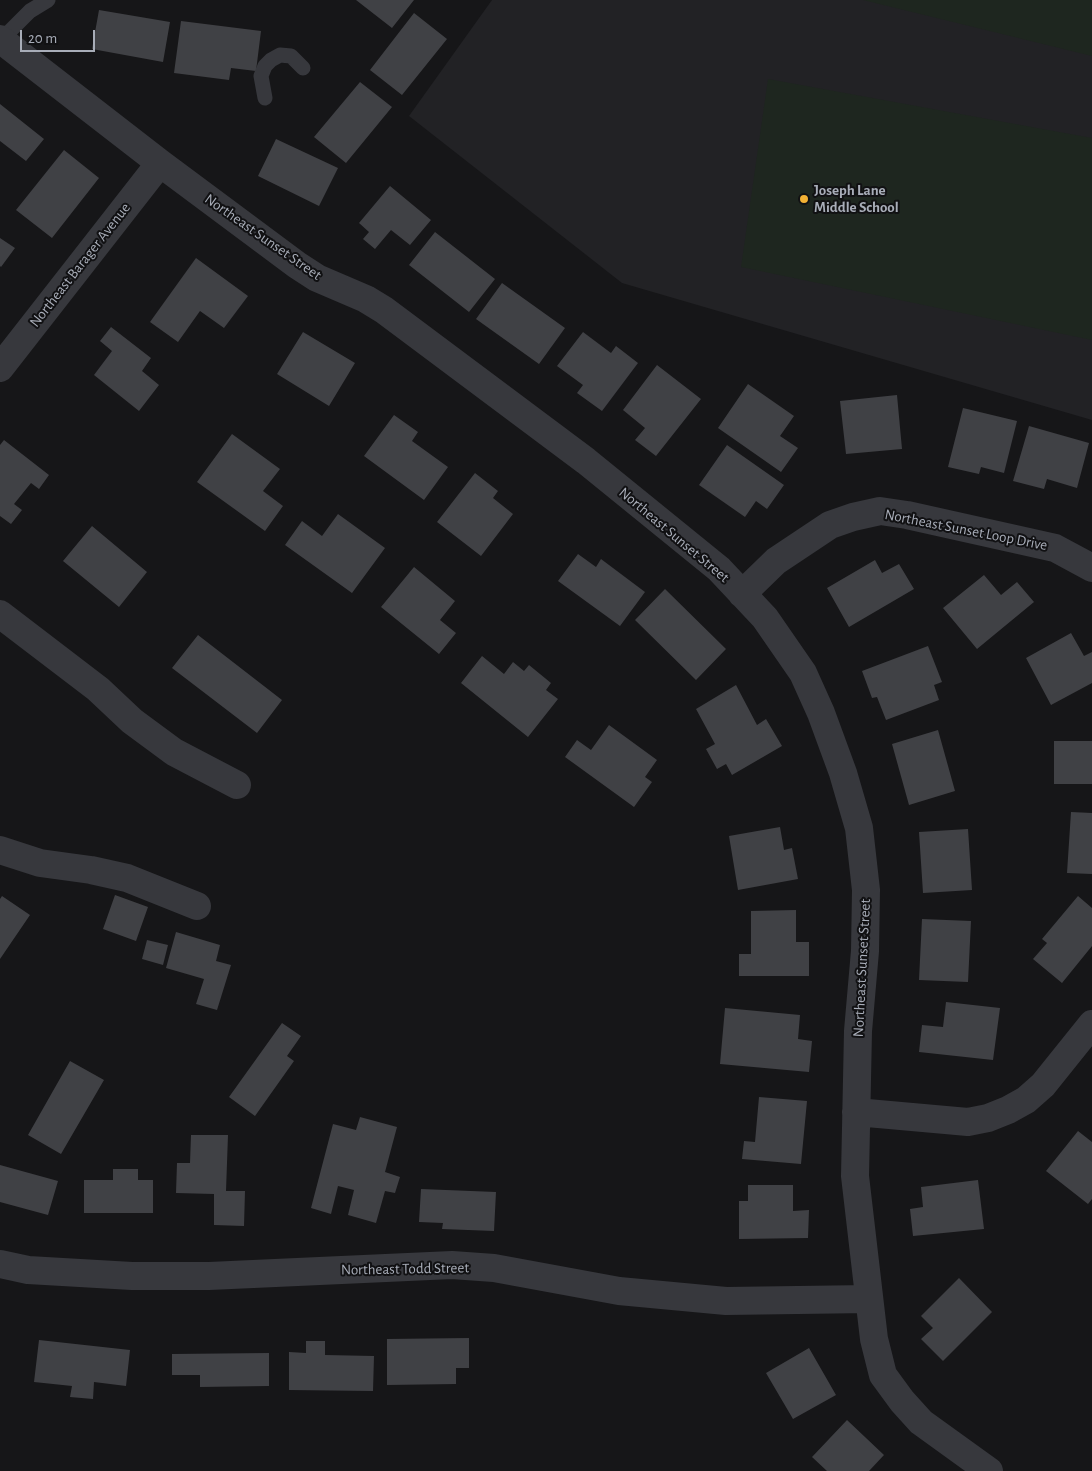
<!DOCTYPE html>
<html>
<head>
<meta charset="utf-8">
<style>
  body { margin:0 }
  #map { position:relative; width:1092px; height:1471px; overflow:hidden; background:#161618; font-family:"Alegreya Sans",sans-serif }
  canvas { display:block }
  .scale { position:absolute; left:20px; top:30px; width:75px; height:22px; box-sizing:border-box; border:2px solid #a8adb8; border-top:0; padding-left:6px; font-size:15px; line-height:18px; white-space:nowrap; color:#a8adb8; -webkit-text-stroke:4px #111113; paint-order:stroke }
</style>
</head>
<body>
<div id="map">
<canvas width="1092" height="1471"></canvas>
<div class="scale">20 m</div>
</div>
<script>
const ctx = document.querySelector('canvas').getContext('2d');
ctx.lineJoin = 'round';
function fill(path, color) { ctx.fillStyle = color; ctx.fill(path, 'evenodd'); }
const shape = rows => new Path2D(rows.map(r => 'M' + r).join(''));
function strokePath(path, color, width, dash) { ctx.strokeStyle = color; ctx.lineWidth = width; ctx.lineCap = dash ? 'butt' : 'round'; ctx.setLineDash(dash || []); ctx.stroke(path); }
function label(font, color, halo, rows, align = 'center') {
  ctx.font = font + ' "Alegreya Sans",sans-serif'; ctx.lineWidth = 4; ctx.setLineDash([]); ctx.textBaseline = 'middle'; ctx.strokeStyle = halo; ctx.fillStyle = color; for (const [text, x, y, turn = 0] of rows) {
    ctx.save(); ctx.translate(x, y); ctx.rotate((+turn || 0) * Math.PI / 180); ctx.textAlign = isNaN(turn) ? turn : align; if (halo) ctx.strokeText(text, 0, 0); ctx.fillText(text, 0, 0); ctx.restore();
  }
}
const built = shape([
  [492,0,1092,0,1092,420,622,283,409,116]
]);
const green = shape([
  [863,0,1092,0,1092,56],
  [768,79,1092,138,1092,340,741,267]
]);
const building = shape([
  [356,0,414,0,392,28],
  [99,10,170,22,163,62,92,49],
  [414,13,447,39,402,95,370,70],
  [181,21,261,31,256,71,231,68,229,80,174,73],
  [360,82,392,107,346,163,314,137],
  [0,104,44,139,26,161,0,141],
  [276,139,338,168,319,206,258,176],
  [64,150,99,178,52,238,16,210],
  [390,186,431,220,410,245,391,230,375,249,363,239,369,232,359,223],
  [435,232,495,279,469,312,409,265],
  [0,238,15,248,1,267,0,266],
  [196,258,248,296,224,328,200,311,178,342,150,322],
  [502,283,565,328,539,364,476,319],
  [111,327,151,358,142,371,159,385,139,411,94,375,112,351,100,341],
  [303,332,355,363,329,406,277,374],
  [583,332,611,353,616,346,638,363,602,411,577,393,583,385,557,366],
  [657,365,701,399,656,456,635,440,645,428,623,410],
  [748,384,794,416,780,436,798,448,781,472,718,428],
  [897,395,902,449,846,454,840,401],
  [963,408,1017,421,1004,473,981,467,979,474,948,467],
  [394,415,418,432,412,441,448,467,424,500,364,456],
  [1029,426,1089,443,1077,488,1047,479,1044,489,1013,481],
  [232,434,280,469,263,491,283,506,265,531,197,482],
  [4,440,49,475,39,489,31,483,14,504,22,510,11,524,0,516,0,445],
  [727,445,784,485,767,509,756,501,745,517,699,485],
  [475,473,498,491,493,498,513,514,481,556,437,522],
  [338,514,385,548,352,593,285,545,302,521,322,536],
  [92,526,147,572,119,607,63,561],
  [578,554,596,567,601,559,645,592,620,626,558,581],
  [875,560,882,573,899,564,914,589,849,627,827,588],
  [414,567,455,601,440,620,456,633,439,654,381,607],
  [984,575,1001,595,1017,582,1034,602,977,649,943,608],
  [665,589,726,649,696,680,635,620],
  [1071,633,1084,656,1092,652,1092,683,1051,705,1026,658],
  [198,635,282,700,257,733,172,668],
  [928,646,942,682,934,685,939,700,886,720,877,697,872,698,862,671],
  [482,656,504,674,513,662,524,671,529,665,551,683,546,690,558,699,528,737,461,683],
  [736,685,757,725,766,719,782,746,732,775,726,764,717,769,706,749,715,744,696,709],
  [609,725,657,760,645,777,652,782,634,807,565,757,577,740,591,750],
  [938,730,955,791,909,805,892,744],
  [1054,741,1092,741,1092,784,1054,784],
  [1071,812,1092,813,1092,874,1067,873],
  [780,827,784,850,792,848,798,879,738,890,729,836],
  [968,829,972,890,923,893,919,832],
  [115,895,148,907,136,941,103,929],
  [2,896,30,915,0,959,0,899],
  [1078,896,1092,908,1092,946,1062,983,1033,959,1047,943,1042,939],
  [796,910,796,942,809,942,809,976,739,976,739,954,751,954,751,911],
  [922,919,971,921,968,982,919,980],
  [176,932,220,945,216,961,231,965,217,1010,196,1004,204,979,166,968],
  [147,940,168,945,163,965,142,959],
  [946,1002,1000,1008,993,1060,919,1052,922,1025,943,1027],
  [725,1008,800,1015,798,1039,812,1041,809,1072,720,1064],
  [282,1023,301,1036,287,1056,294,1061,255,1116,229,1097],
  [70,1061,104,1080,61,1154,28,1135],
  [759,1097,807,1101,801,1164,742,1159,744,1141,755,1142],
  [360,1117,397,1127,385,1172,400,1177,395,1193,385,1191,376,1223,348,1215,354,1190,338,1186,331,1214,311,1208,333,1124,356,1130],
  [1078,1131,1092,1142,1092,1199,1088,1204,1046,1171],
  [191,1135,228,1135,226,1191,245,1191,244,1226,214,1225,214,1194,176,1193,177,1163,190,1163],
  [0,1165,58,1181,48,1215,0,1202],
  [113,1169,138,1169,138,1180,153,1180,153,1213,84,1213,84,1180,113,1180],
  [978,1180,984,1229,913,1236,910,1209,923,1207,921,1187],
  [748,1185,793,1185,793,1211,809,1210,808,1238,739,1239,739,1201,748,1201],
  [421,1189,496,1192,494,1231,442,1229,443,1223,419,1222],
  [959,1278,992,1312,943,1361,921,1339,933,1328,921,1316],
  [469,1338,469,1368,456,1368,456,1384,387,1385,387,1339],
  [39,1340,130,1350,126,1386,94,1382,93,1399,70,1397,72,1386,34,1382],
  [306,1341,325,1341,325,1355,374,1356,373,1391,289,1390,289,1352,306,1353],
  [809,1348,836,1395,793,1419,766,1373],
  [269,1353,269,1386,200,1387,200,1375,172,1375,172,1354],
  [847,1420,884,1455,869,1471,827,1471,812,1457]
]);
const lane = shape([
  [1,40,30,11,48,0],
  [265,98,261,76,265,66,271,60,280,55,291,56,303,68]
]);
const street = shape([
  [0,39,160,163,297,265,317,278,366,299,384,310,586,461,719,569,765,618,803,673,821,713,843,773,859,828,866,890,865,951,858,1031,855,1176,874,1339,883,1375,902,1401,921,1422,989,1471],
  [0,368,160,163],
  [742,594,776,561,830,525,853,517,880,511,907,515,1055,548,1092,568],
  [0,614,98,689,132,721,174,752,237,785],
  [0,850,40,863,91,870,127,878,197,906],
  [856,1112,968,1122,988,1118,1008,1110,1026,1100,1043,1085,1092,1024],
  [0,1264,28,1270,132,1276,209,1276,452,1265,494,1268,619,1291,726,1301,869,1299]
]);
const markers = [
  [804,199,5,"#f2b134"]
];
const poiNames = [
  ["Joseph Lane",814,190],
  ["Middle School",814,207]
];
const streetNames = [
  ["Northeast Sunset Street",263,237,35],
  ["Northeast Barager Avenue",80,265,-52],
  ["Northeast Sunset Loop Drive",966,530,11],
  ["Northeast Sunset Street",674,535,40],
  ["Northeast Sunset Street",862,968,-87],
  ["Northeast Todd Street",405,1269,-1]
];
fill(built, '#222225');
fill(green, '#1e261f');
fill(building, '#404145');
strokePath(lane, '#37383d', 15);
strokePath(street, '#37383d', 28);
for (const [x, y, r, color] of markers) { const dot = new Path2D(); dot.arc(x, y, r, 0, 2 * Math.PI); ctx.fillStyle = color; ctx.fill(dot); strokePath(dot, '#111113', 2); }
label('bold 15px', '#a8adb8', '#111113', poiNames, 'left');
label('15px', '#a8adb8', '#111113', streetNames);
</script>
</body>
</html>
